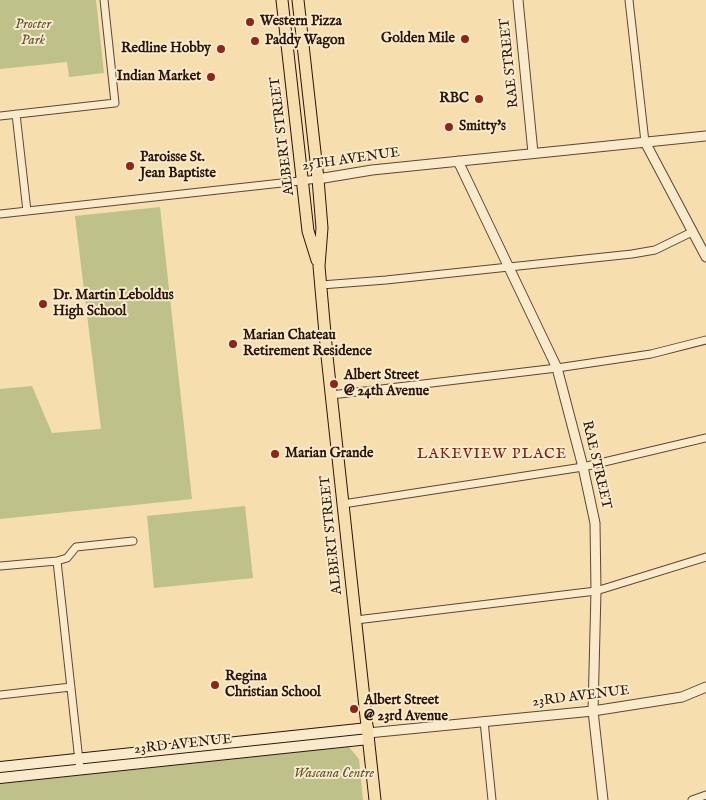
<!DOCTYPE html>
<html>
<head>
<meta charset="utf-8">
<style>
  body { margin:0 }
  canvas { display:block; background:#f6deaf }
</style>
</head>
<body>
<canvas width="706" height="800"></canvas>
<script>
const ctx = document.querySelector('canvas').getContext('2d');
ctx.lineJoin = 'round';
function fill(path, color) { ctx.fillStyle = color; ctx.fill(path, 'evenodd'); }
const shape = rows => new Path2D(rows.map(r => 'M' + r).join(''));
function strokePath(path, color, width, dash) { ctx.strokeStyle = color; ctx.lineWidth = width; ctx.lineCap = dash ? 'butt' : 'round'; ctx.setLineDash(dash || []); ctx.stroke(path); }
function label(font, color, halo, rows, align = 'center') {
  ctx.font = font + ' "IM FELL English",serif'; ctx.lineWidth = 4; ctx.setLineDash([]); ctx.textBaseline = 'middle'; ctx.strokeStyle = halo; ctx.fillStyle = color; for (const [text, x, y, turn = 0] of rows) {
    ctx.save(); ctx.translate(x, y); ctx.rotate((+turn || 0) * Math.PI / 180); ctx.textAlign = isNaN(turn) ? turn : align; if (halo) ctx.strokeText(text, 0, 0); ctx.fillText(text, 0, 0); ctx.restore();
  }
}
const green = shape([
  [0,0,96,0,104,73,69,77,67,62,0,69],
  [160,207,192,499,0,519,0,389,32,386,52,433,101,429,75,216],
  [245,506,253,578,154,588,147,516],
  [349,747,359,759,363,800,0,800,0,784]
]);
const minor = shape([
  [629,0,645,142],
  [16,114,27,211],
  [0,116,115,103,104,0],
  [0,214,318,179],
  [321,285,386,280,632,254,655,250,692,232],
  [331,395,557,368,651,354,706,340],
  [343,504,583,467,706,438],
  [57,561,80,770],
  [0,566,57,561,67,558,76,547,133,541],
  [356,620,596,591,706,557],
  [0,695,71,687],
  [484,721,492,800],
  [692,800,706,795]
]);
const tertiary = shape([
  [518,0,533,153],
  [645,142,706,257],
  [458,161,557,368,583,467,595,523,596,591,593,711,603,800],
  [318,179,372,170,706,136],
  [368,733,593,711,682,697,706,687]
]);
const secondary = shape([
  [0,767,368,728],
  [0,778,369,739]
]);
const primary = shape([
  [282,0,308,231,317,260],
  [298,0,318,179,322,228,319,266,327,356,375,800]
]);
const markers = [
  [250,22,5,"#8f2418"],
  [465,39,5,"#8f2418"],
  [255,41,5,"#8f2418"],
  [221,49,5,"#8f2418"],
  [211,77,5,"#8f2418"],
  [479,99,5,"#8f2418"],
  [449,127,5,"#8f2418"],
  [130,166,5,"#8f2418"],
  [43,304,5,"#8f2418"],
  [233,344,5,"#8f2418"],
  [334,384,5,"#8f2418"],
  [275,454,5,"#8f2418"],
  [215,685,5,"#8f2418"],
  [354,709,5,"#8f2418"]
];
const poiNames = [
  ["Western Pizza",260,22],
  ["Golden Mile",455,39,"right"],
  ["Paddy Wagon",265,41],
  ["Redline Hobby",211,49,"right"],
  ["Indian Market",201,77,"right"],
  ["RBC",469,99,"right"],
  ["Smitty's",459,127],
  ["Paroisse St.",140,158],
  ["Jean Baptiste",140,174],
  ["Dr. Martin Leboldus",53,296],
  ["High School",53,312],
  ["Marian Chateau",243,336],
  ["Retirement Residence",243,352],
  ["Albert Street",344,376],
  ["@ 24th Avenue",344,392],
  ["Marian Grande",285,454],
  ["Regina",225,677],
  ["Christian School",225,693],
  ["Albert Street",364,701],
  ["@ 23rd Avenue",364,717]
];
const parkNames = [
  ["Procter",33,25],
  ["Park",33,41],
  ["Wascana Centre",334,774]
];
const streetNames = [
  ["RAE STREET",510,63,-96],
  ["ALBERT STREET",283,136,-97],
  ["25TH AVENUE",351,160,-8],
  ["RAE STREET",596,465,77],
  ["ALBERT STREET",332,535,-96],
  ["23RD AVENUE",581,697,-7],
  ["23RD AVENUE",183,745,-6]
];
const neighbourhoodNames = [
  ["LAKEVIEW PLACE",492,455]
];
fill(green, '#bec18a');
strokePath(minor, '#5e4632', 9);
strokePath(tertiary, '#5e4632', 11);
strokePath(secondary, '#2b1409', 12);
strokePath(primary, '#2b1409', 13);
strokePath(minor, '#f9eacb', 7);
strokePath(tertiary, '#f9eacb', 9);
strokePath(secondary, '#f9eacb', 10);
strokePath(primary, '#f6deaf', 11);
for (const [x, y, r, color] of markers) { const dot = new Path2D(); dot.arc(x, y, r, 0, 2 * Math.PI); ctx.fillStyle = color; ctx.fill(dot); strokePath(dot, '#f9eacb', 2); }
label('bold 14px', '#2b1409', '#f9eacb', poiNames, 'left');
label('italic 14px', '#5e5136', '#f9eacb', parkNames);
label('14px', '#2b1409', '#f9eacb', streetNames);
ctx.letterSpacing = '1px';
label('15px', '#7a1f14', '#f9eacb', neighbourhoodNames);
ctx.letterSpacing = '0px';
</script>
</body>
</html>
